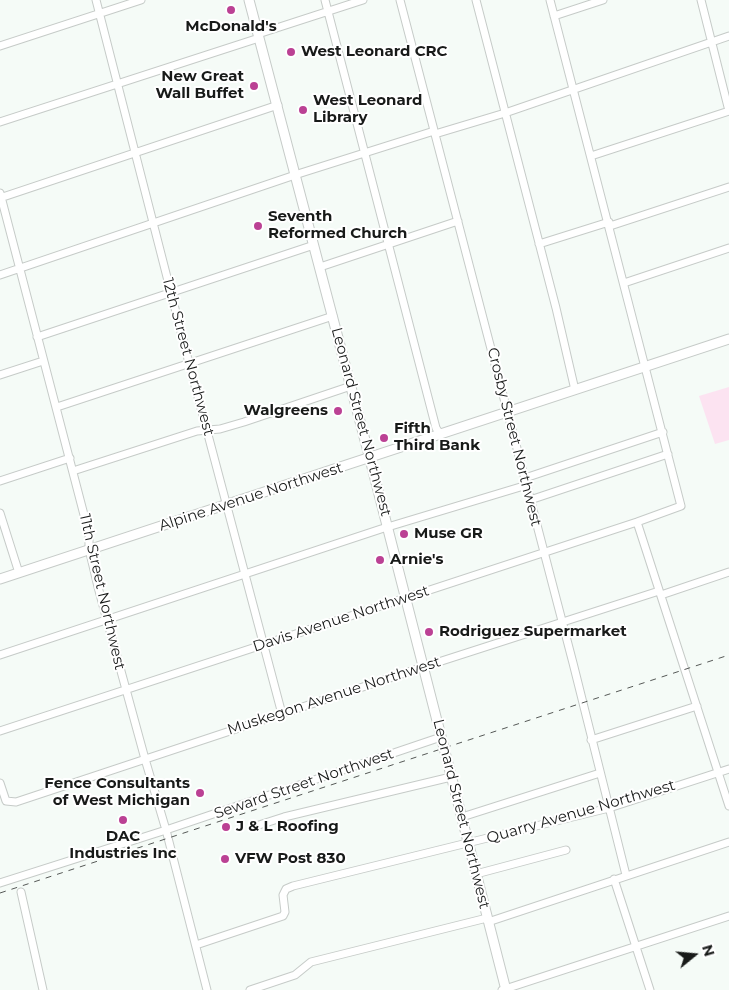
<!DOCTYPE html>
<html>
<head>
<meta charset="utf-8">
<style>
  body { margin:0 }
  #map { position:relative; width:729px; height:990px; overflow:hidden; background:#f5fbf7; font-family:Montserrat,sans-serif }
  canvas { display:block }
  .north { position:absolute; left:669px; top:930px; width:50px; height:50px; -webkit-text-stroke:4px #fff; paint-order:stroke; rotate:73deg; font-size:14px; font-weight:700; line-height:20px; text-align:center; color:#181a19 }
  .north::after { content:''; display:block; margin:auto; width:18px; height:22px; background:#181a19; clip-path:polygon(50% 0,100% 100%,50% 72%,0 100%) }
</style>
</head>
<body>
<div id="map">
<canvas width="729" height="990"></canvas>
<div class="north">N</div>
</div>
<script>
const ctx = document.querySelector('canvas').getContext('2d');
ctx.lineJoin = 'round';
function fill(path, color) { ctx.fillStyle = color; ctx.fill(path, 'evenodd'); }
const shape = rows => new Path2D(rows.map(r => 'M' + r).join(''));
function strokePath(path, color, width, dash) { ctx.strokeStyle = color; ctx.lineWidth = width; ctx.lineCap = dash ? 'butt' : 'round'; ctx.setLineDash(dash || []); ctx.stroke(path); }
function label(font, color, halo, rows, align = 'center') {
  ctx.font = font + ' Montserrat,sans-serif'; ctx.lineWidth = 4; ctx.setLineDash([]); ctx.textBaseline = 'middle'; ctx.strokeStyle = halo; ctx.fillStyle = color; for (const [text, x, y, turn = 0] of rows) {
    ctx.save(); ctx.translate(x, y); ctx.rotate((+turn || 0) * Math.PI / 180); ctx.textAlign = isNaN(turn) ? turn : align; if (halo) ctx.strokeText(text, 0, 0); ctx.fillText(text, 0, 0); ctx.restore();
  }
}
const green = shape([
  [729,387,729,440,715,444,699,396]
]);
const minor = shape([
  [96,0,189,363,282,714],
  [325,0,436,428,440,434],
  [400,0,573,663,626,875],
  [476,0,556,308,575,390],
  [701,0,729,111],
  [554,16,603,0],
  [258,34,363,0],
  [0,46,141,0],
  [0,122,259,38],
  [435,134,505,113,729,36],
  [591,156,729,111],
  [0,193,89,534,89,549,98,587,145,759,166,830,207,990],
  [0,198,278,105],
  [610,226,729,187],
  [539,244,609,222],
  [320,267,458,221],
  [0,275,301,173,434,131],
  [624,283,729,248],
  [37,337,314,245],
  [0,375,43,361],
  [57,407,333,316],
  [73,471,197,431,220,429,244,422,351,386],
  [525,478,663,432],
  [0,481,70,458],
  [530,500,668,454],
  [0,513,19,573],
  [637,522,729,806],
  [661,595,729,572],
  [0,655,381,529,527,485],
  [0,731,637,522,681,506,550,0],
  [591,740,697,706],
  [0,783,6,801,16,802,423,667,659,591],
  [462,817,600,773],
  [259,825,284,817,451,777],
  [476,874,566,850],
  [614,879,650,990],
  [0,883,166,830,441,737],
  [21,892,43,990],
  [488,922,729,842],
  [196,945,283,916,285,912,283,895,286,889,293,886,609,808,729,769],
  [250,990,295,975,311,962,487,918],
  [502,990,729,916]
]);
const major = shape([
  [249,0,371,463,506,990],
  [0,579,729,339]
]);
const rail = shape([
  [0,893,729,655]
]);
const markers = [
  [231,10,5,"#bb4194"],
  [291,52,5,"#bb4194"],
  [254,86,5,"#bb4194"],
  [303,110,5,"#bb4194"],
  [258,226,5,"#bb4194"],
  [338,411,5,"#bb4194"],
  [384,438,5,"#bb4194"],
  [404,534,5,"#bb4194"],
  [380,560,5,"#bb4194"],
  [429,632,5,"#bb4194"],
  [200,793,5,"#bb4194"],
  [123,820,5,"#bb4194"],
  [226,827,5,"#bb4194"],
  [225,859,5,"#bb4194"]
];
const poiNames = [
  ["McDonald's",231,27,"center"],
  ["West Leonard CRC",301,52],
  ["New Great",244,77,"right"],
  ["Wall Buffet",244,94,"right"],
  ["West Leonard",313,101],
  ["Library",313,118],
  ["Seventh",268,217],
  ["Reformed Church",268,234],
  ["Walgreens",328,411,"right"],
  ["Fifth",394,429],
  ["Third Bank",394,446],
  ["Muse GR",414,534],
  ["Arnie's",390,560],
  ["Rodriguez Supermarket",439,632],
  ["Fence Consultants",190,784,"right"],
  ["of West Michigan",190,801,"right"],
  ["J & L Roofing",236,827],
  ["DAC",123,837,"center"],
  ["Industries Inc",123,854,"center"],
  ["VFW Post 830",235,859]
];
const streetNames = [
  ["12th Street Northwest",188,357,75],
  ["Leonard Street Northwest",361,422,75],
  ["Crosby Street Northwest",514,437,76],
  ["Alpine Avenue Northwest",251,497,-18],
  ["11th Street Northwest",102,592,77],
  ["Davis Avenue Northwest",341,619,-18],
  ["Muskegon Avenue Northwest",334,696,-18],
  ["Seward Street Northwest",304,784,-19],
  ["Quarry Avenue Northwest",581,812,-16],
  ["Leonard Street Northwest",461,814,76]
];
fill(green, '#fce3f1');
strokePath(minor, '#c6cbc8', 9);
strokePath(major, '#c6cbc8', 11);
strokePath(minor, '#fff', 7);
strokePath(major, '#fff', 9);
strokePath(rail, '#555856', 1, [6, 6]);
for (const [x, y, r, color] of markers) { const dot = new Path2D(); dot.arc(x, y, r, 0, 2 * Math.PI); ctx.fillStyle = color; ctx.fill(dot); strokePath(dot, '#fff', 2); }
label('bold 15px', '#181a19', '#fff', poiNames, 'left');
label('15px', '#181a19', '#fff', streetNames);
</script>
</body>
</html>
